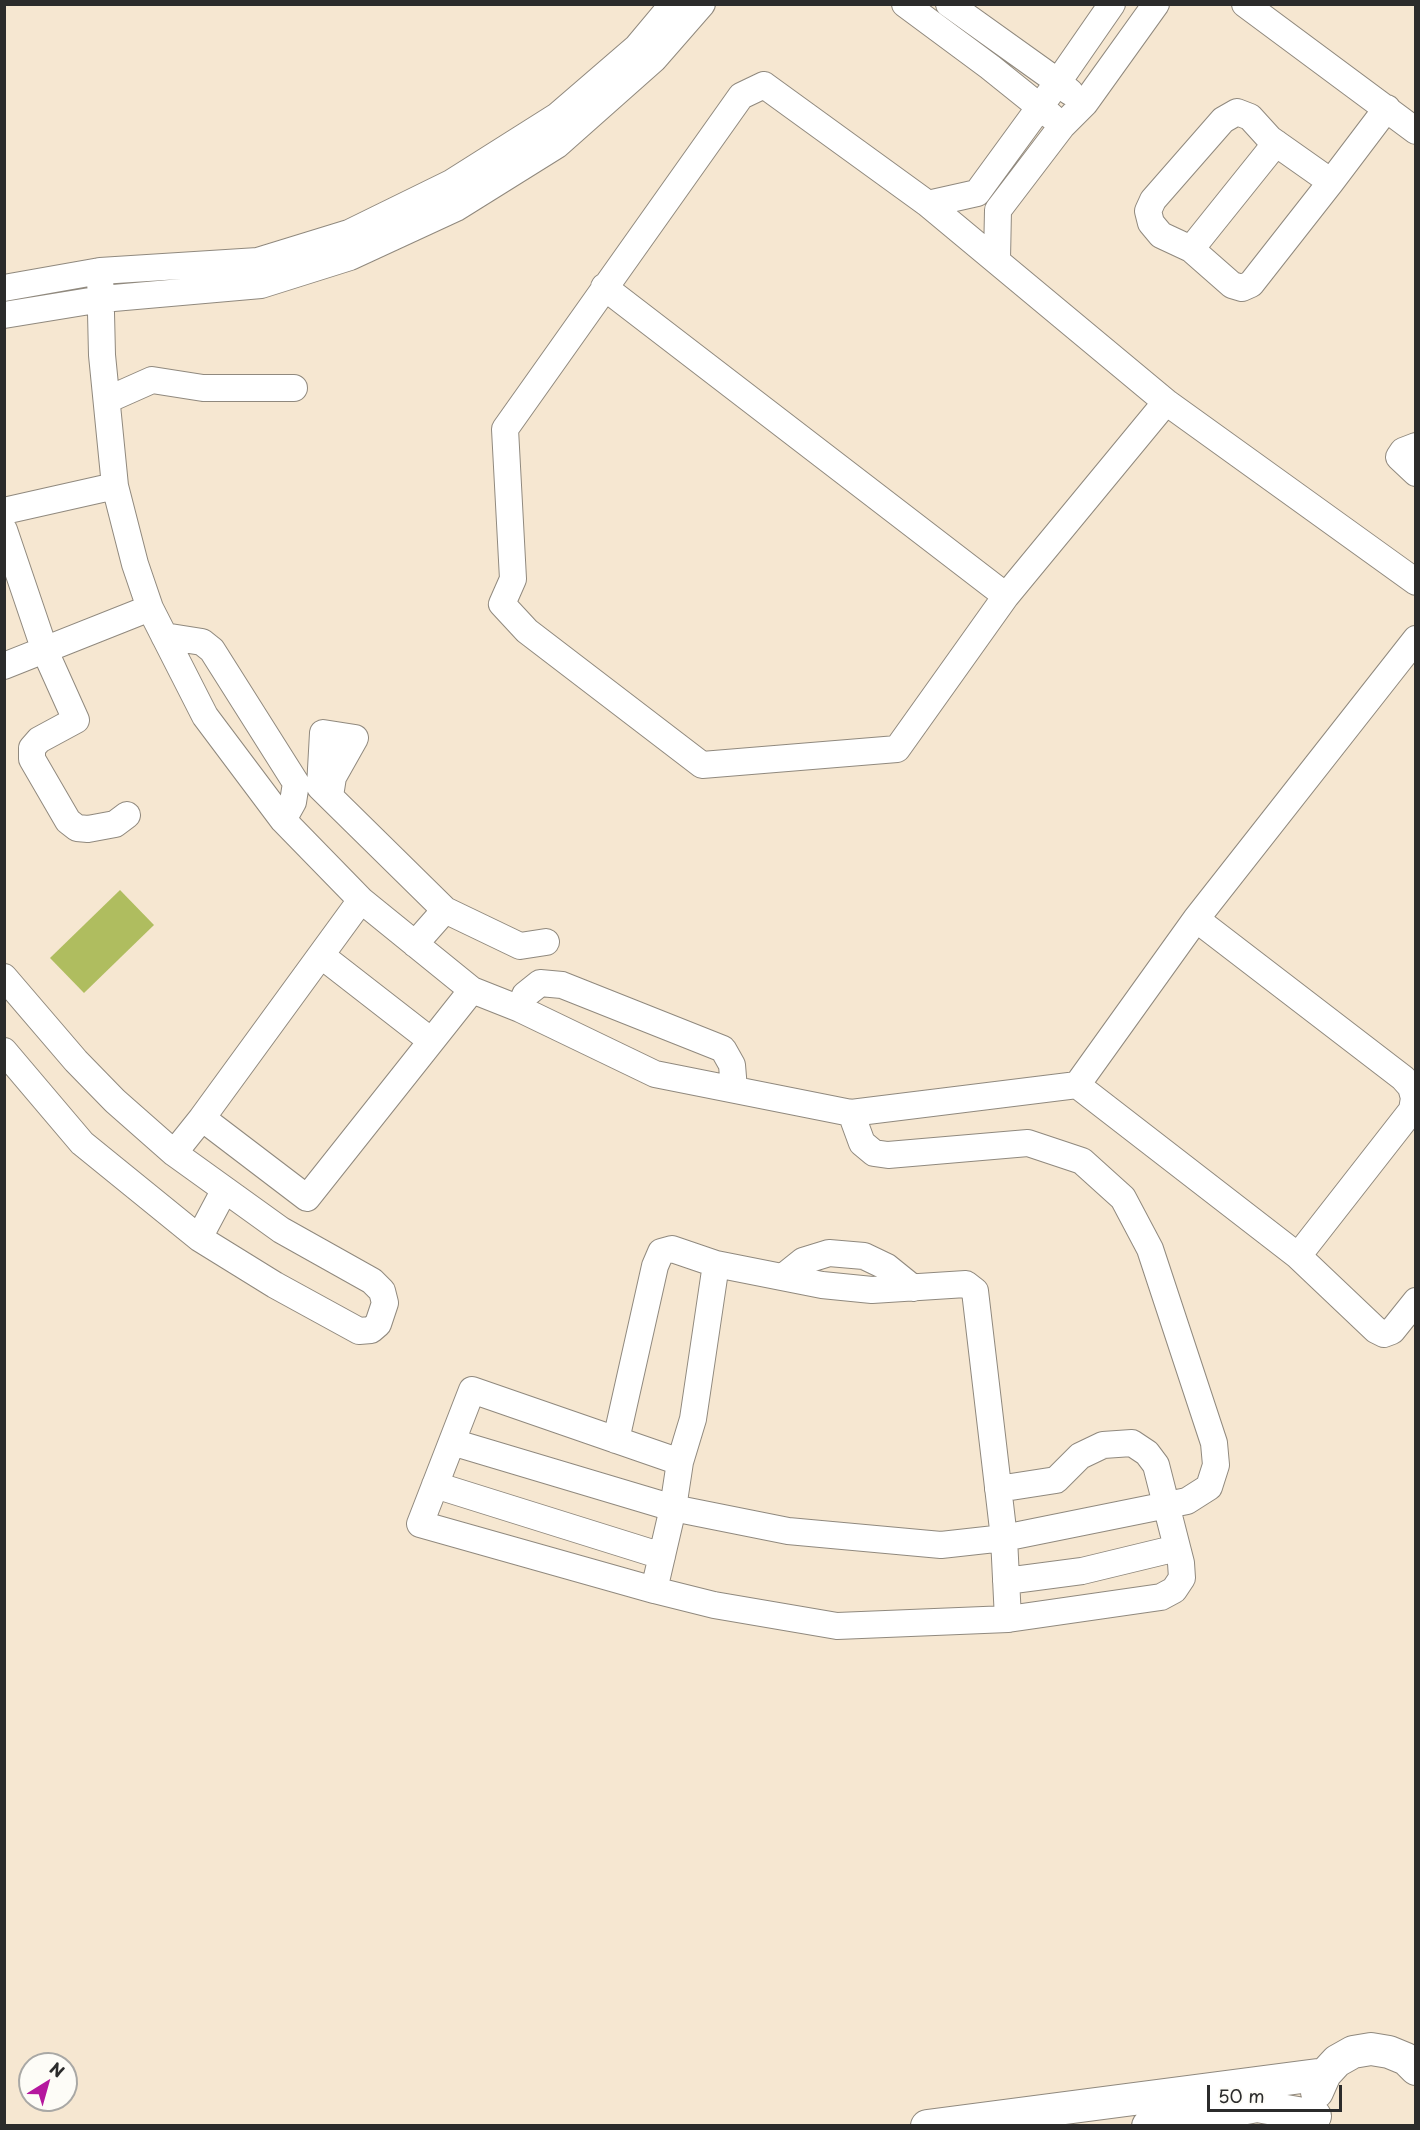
<!DOCTYPE html>
<html>
<head>
<meta charset="utf-8">
<style>
  body { margin:0 }
  #map { position:relative; width:1420px; height:2130px; overflow:hidden; background:#f6e7d1; font-family:"Playpen Sans",sans-serif }
  canvas { display:block }
  .frame { position:absolute; inset:0; border:6px solid #2b2b2b; pointer-events:none }
  .north { position:absolute; left:18px; top:2052px; width:60px; height:60px; box-sizing:border-box; background:#fdfcf7; border:2px solid #a9a8a5; border-radius:50%; rotate:37deg; font-size:16px; font-weight:700; line-height:24px; text-align:center; color:#2b2b2b }
  .north::after { content:''; display:block; margin:auto; width:21px; height:27px; background:#b5179e; clip-path:polygon(50% 0,100% 100%,50% 72%,0 100%) }
  .scale { position:absolute; left:1207px; top:2085px; width:135px; height:27px; box-sizing:border-box; border:3px solid #2b2b2b; border-top:0; padding-left:8px; font-size:18px; line-height:21px; white-space:nowrap; color:#2b2b2b; -webkit-text-stroke:4px #fdfcf7; paint-order:stroke }
</style>
</head>
<body>
<div id="map">
<canvas width="1420" height="2130"></canvas>
<div class="frame"></div>
<div class="north">N</div>
<div class="scale">50 m</div>
</div>
<script>
const ctx = document.querySelector('canvas').getContext('2d');
ctx.lineJoin = 'round';
function fill(path, color) { ctx.fillStyle = color; ctx.fill(path, 'evenodd'); }
const shape = rows => new Path2D(rows.map(r => 'M' + r).join(''));
function strokePath(path, color, width, dash) { ctx.strokeStyle = color; ctx.lineWidth = width; ctx.lineCap = dash ? 'butt' : 'round'; ctx.setLineDash(dash || []); ctx.stroke(path); }
const green = shape([
  [120,890,154,925,84,993,50,958]
]);
const minor = shape([
  [905,4,990,67,1051,116],
  [949,4,1058,82,1112,4],
  [1245,4,1416,131],
  [764,85,928,204,1166,402,1006,596,897,749,702,765,527,631,502,604,513,579,505,429,741,96,764,85],
  [1331,182,1270,139,1250,117,1237,112,1223,120,1153,200,1148,211,1151,223,1161,235,1191,249,1232,285,1242,288,1251,284,1331,182,1387,108],
  [928,204,977,193,1058,82,1070,92],
  [1191,249,1276,143],
  [997,259,998,210,1062,126,1085,103,1156,4],
  [100,271,102,355,115,486,135,564,150,608,205,716,283,820,361,900,472,990,520,1009,655,1074,851,1113,1077,1085,1196,919,1416,639],
  [604,287,1006,596],
  [4,288,100,271,258,261,349,233,451,183,557,116,637,47,673,4],
  [4,315,102,299,261,285,350,257,456,208,557,145,654,59,702,4],
  [107,400,152,380,203,388,294,388],
  [1166,402,1416,582],
  [1416,446,1403,451,1399,457,1416,473],
  [4,511,115,486],
  [4,530,45,651,76,720,39,740,32,748,32,759,68,821,77,828,88,829,115,824,127,815],
  [164,636,202,642,212,650,296,783,293,802,283,820],
  [4,666,150,608],
  [330,796,333,777,355,738,323,733,320,787,445,910],
  [361,900,202,1118,307,1198,472,990],
  [1196,919,1403,1078,1411,1087,1414,1098,1412,1110,1298,1256],
  [415,944,445,910,520,946,546,942],
  [322,956,430,1040],
  [4,977,76,1061,115,1101,174,1153,281,1230,372,1281,382,1291,385,1303,378,1324,371,1330,359,1331,275,1285,199,1238,82,1143,4,1051],
  [520,1009,525,995,540,983,562,985,723,1049,732,1065,734,1089],
  [1077,1085,1298,1256,1376,1330,1384,1334,1392,1331,1416,1301],
  [174,1153,202,1118],
  [199,1238,224,1191],
  [716,1264,693,1419,680,1462,673,1508,654,1590,714,1605,837,1626,1008,1619,1161,1597,1174,1590,1182,1578,1181,1563,1156,1465,1147,1453,1132,1443,1103,1445,1080,1456,1056,1480,998,1489],
  [783,1277,803,1261,829,1253,864,1256,887,1267,913,1288],
  [616,1440,655,1266,661,1252,672,1249,716,1264,822,1285,872,1290,966,1284,975,1291,1004,1538,1008,1619],
  [452,1442,673,1508,788,1531,941,1545,1004,1538,1187,1501,1209,1487,1216,1465,1214,1443,1150,1249,1123,1198,1082,1161,1028,1143,888,1155,874,1153,862,1143,851,1113],
  [435,1485,662,1556],
  [1006,1581,1082,1571,1177,1548],
  [654,1590,420,1524,472,1390,680,1462]
]);
const major = shape([
  [1317,2092,1325,2074,1337,2061,1353,2052,1371,2049,1389,2052,1406,2059,1416,2069],
  [927,2126,1325,2074],
  [1148,2126,1257,2106,1315,2116]
]);
fill(green, '#afbd5f');
strokePath(minor, '#90897e', 28);
strokePath(major, '#90897e', 34);
strokePath(minor, '#fff', 26);
strokePath(major, '#fff', 32);
</script>
</body>
</html>
